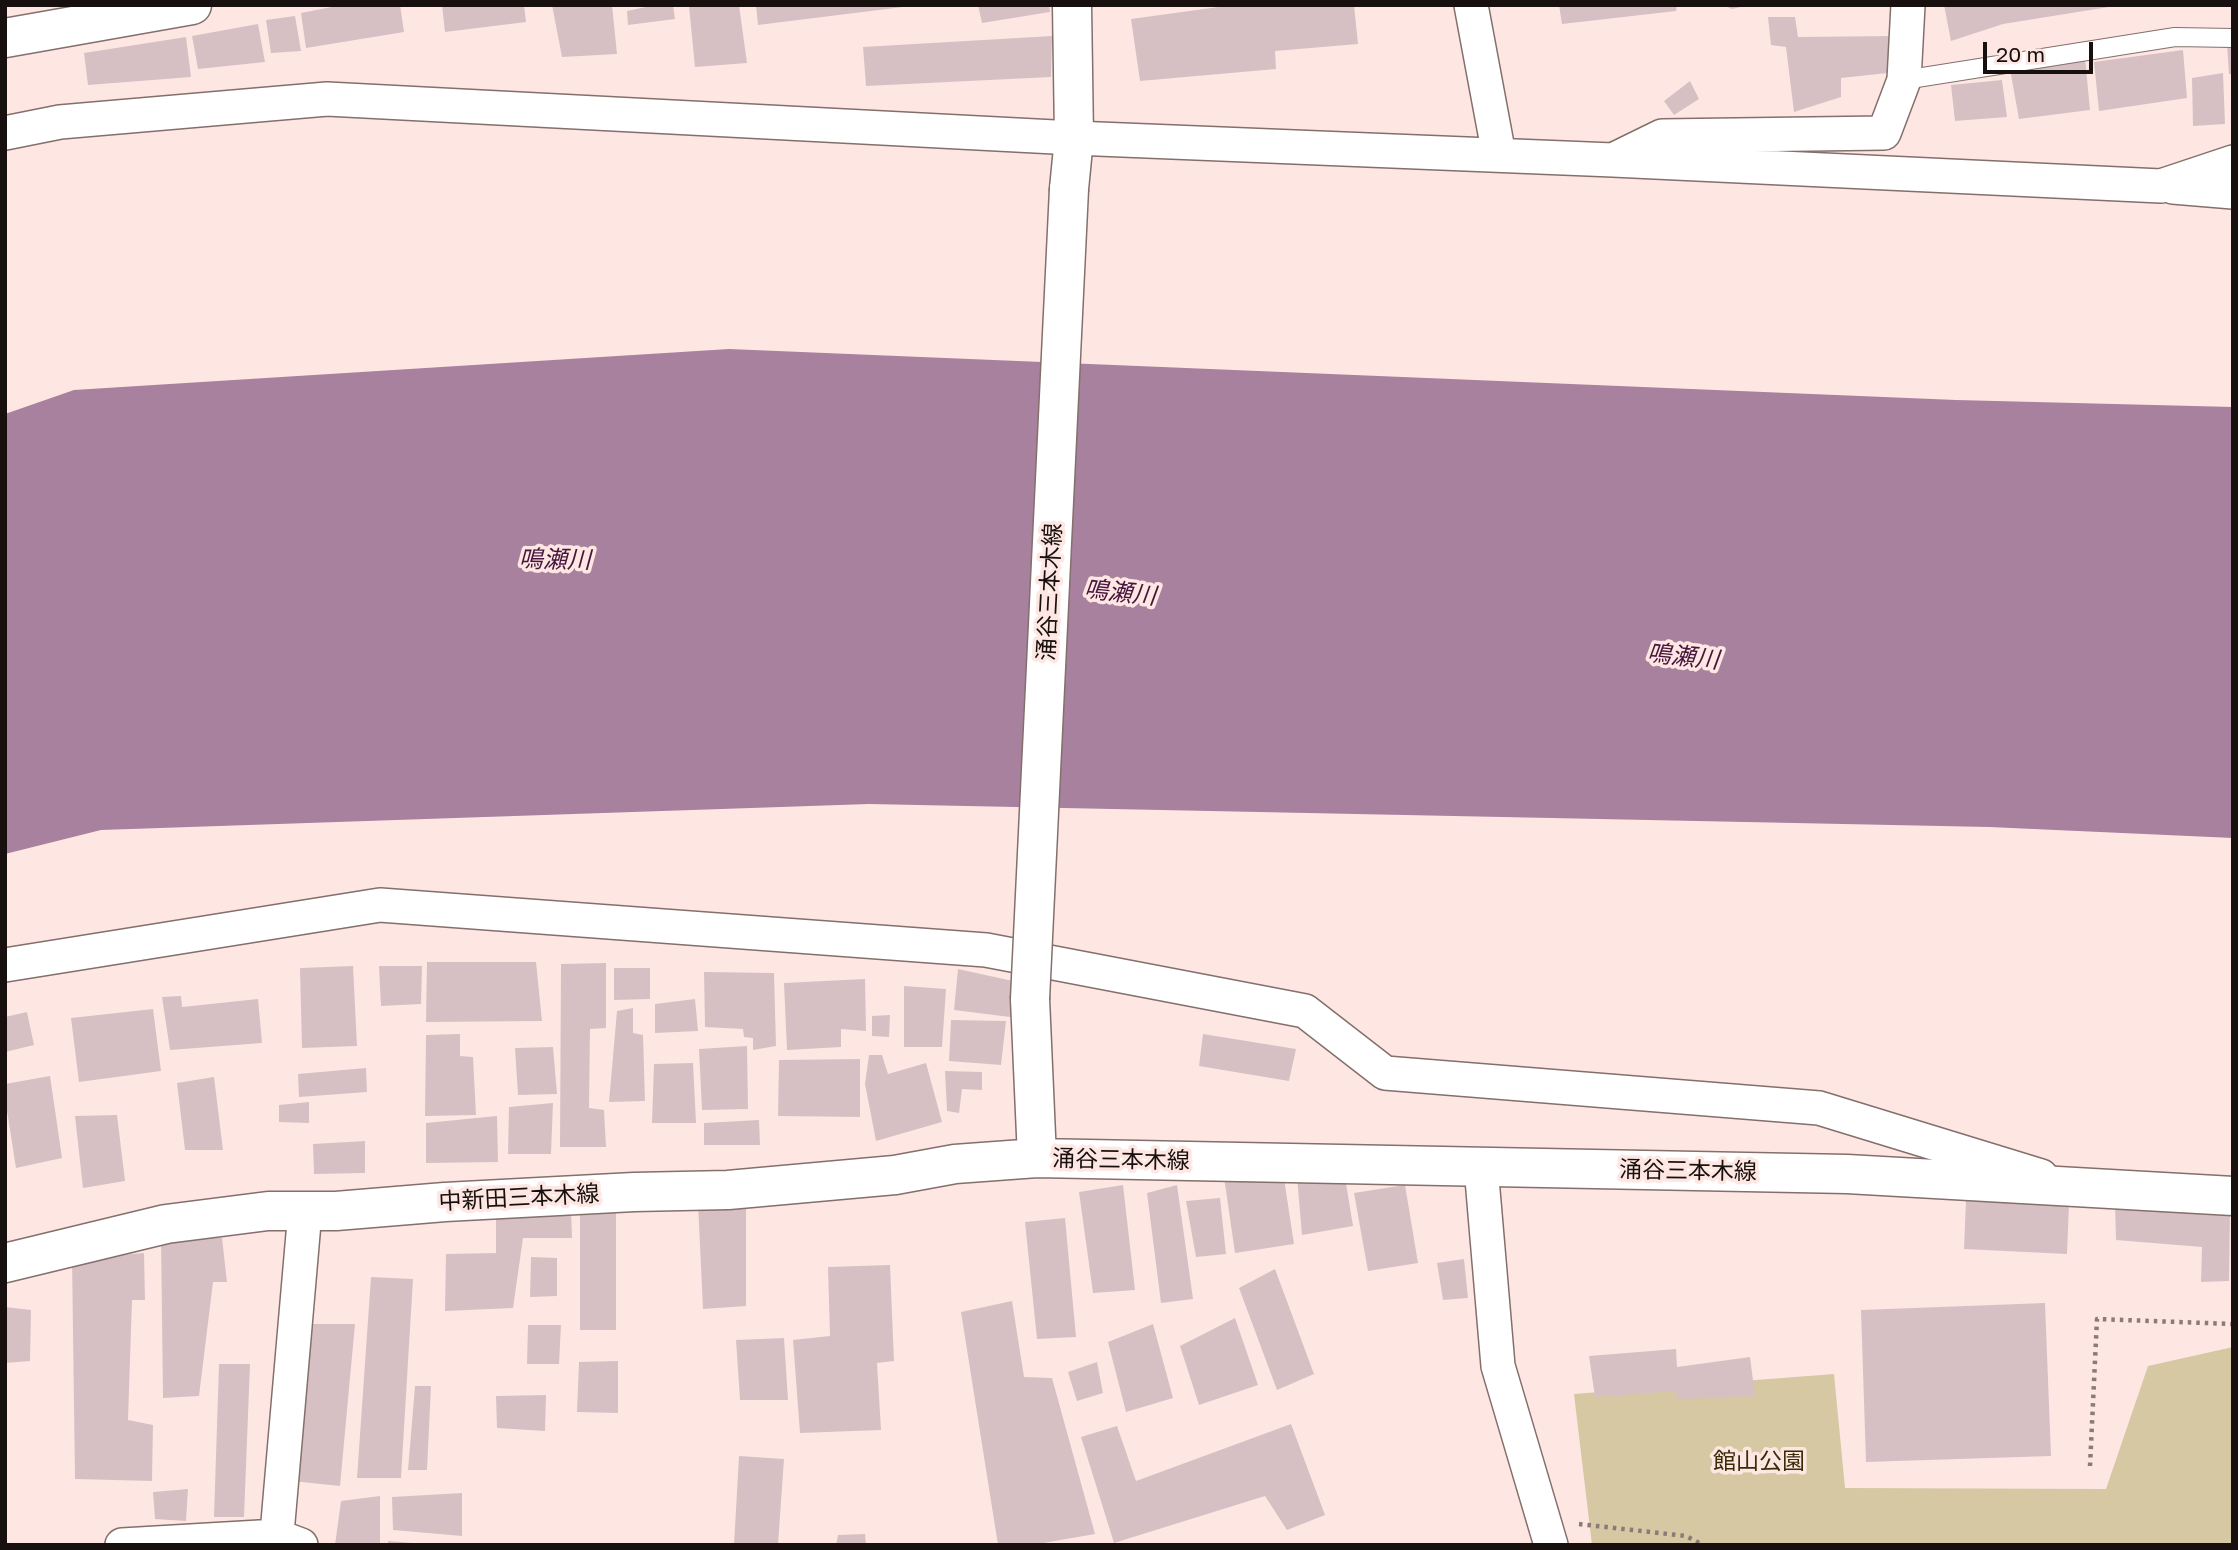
<!DOCTYPE html>
<html>
<head>
<meta charset="utf-8">
<style>
  body { margin:0 }
  #map { position:relative; width:2238px; height:1550px; overflow:hidden; background:#fee7e2; font-family:"Golos Text",sans-serif }
  canvas { display:block }
  .frame { position:absolute; inset:0; border:7px solid #18100e; pointer-events:none }
  .scale { position:absolute; left:1983px; top:42px; width:110px; height:32px; box-sizing:border-box; border:4px solid #18100e; border-top:0; padding-left:9px; font-size:21px; line-height:24px; white-space:nowrap; color:#18100e; -webkit-text-stroke:5px #fee7e2; paint-order:stroke }
</style>
</head>
<body>
<div id="map">
<canvas width="2238" height="1550"></canvas>
<div class="frame"></div>
<div class="scale">20 m</div>
</div>
<script>
const ctx = document.querySelector('canvas').getContext('2d');
ctx.lineJoin = 'round';
function fill(path, color) { ctx.fillStyle = color; ctx.fill(path, 'evenodd'); }
const shape = rows => new Path2D(rows.map(r => 'M' + r).join(''));
function strokePath(path, color, width, dash) { ctx.strokeStyle = color; ctx.lineWidth = width; ctx.lineCap = dash ? 'butt' : 'round'; ctx.setLineDash(dash || []); ctx.stroke(path); }
function label(font, color, halo, rows, align = 'center') {
  ctx.font = font + ' "Golos Text","Noto Sans JP",sans-serif'; ctx.lineWidth = 7; ctx.setLineDash([]); ctx.textBaseline = 'middle'; ctx.strokeStyle = halo; ctx.fillStyle = color; for (const [text, x, y, turn = 0] of rows) {
    ctx.save(); ctx.translate(x, y); ctx.rotate((+turn || 0) * Math.PI / 180); ctx.textAlign = isNaN(turn) ? turn : align; if (halo) ctx.strokeText(text, 0, 0); ctx.fillText(text, 0, 0); ctx.restore();
  }
}
const green = shape([
  [2233,1347,2233,1545,1592,1545,1574,1394,1834,1374,1845,1488,2106,1489,2148,1366]
]);
const water = shape([
  [729,349,1956,400,2233,407,2233,838,1989,827,869,804,101,830,5,854,5,414,74,390]
]);
const building = shape([
  [342,5,400,5,404,32,306,48,301,13],
  [442,5,524,5,526,22,445,32],
  [552,5,612,5,617,54,562,57],
  [655,5,673,5,675,19,628,25,627,11],
  [695,5,739,5,747,63,695,67,689,6],
  [756,5,903,5,903,7,758,25],
  [978,5,1049,5,1050,12,982,23],
  [1233,5,1354,5,1358,44,1275,51,1276,69,1140,81,1131,19],
  [1559,5,1677,5,1676,11,1562,24],
  [1723,5,1745,5,1745,6,1732,9],
  [1944,5,2109,5,2109,7,2003,24,1951,41],
  [295,16,301,51,271,53,266,20],
  [1768,17,1795,17,1798,37,1894,36,1897,72,1841,78,1841,97,1794,112,1786,47,1771,45],
  [258,24,265,62,198,69,192,36],
  [1052,36,1051,77,866,86,863,47],
  [186,37,191,77,88,85,84,53],
  [2227,44,2233,44,2233,74,2229,74],
  [2183,50,2187,98,2099,111,2094,62],
  [2085,58,2090,110,2019,119,2010,69],
  [2223,73,2225,124,2193,126,2192,78],
  [2002,80,2007,117,1955,121,1951,85],
  [1690,81,1699,99,1674,115,1664,101],
  [427,962,536,962,542,1021,426,1022],
  [606,963,606,1028,590,1029,589,1108,604,1110,606,1147,560,1147,561,964],
  [353,966,357,1046,302,1048,300,968],
  [379,966,422,966,421,1004,381,1006],
  [614,968,650,968,650,999,614,1000],
  [958,969,1022,983,1018,1018,954,1010],
  [704,972,774,973,776,1046,753,1050,753,1038,744,1037,743,1029,705,1027],
  [865,979,866,1031,841,1029,841,1047,787,1050,784,983],
  [904,986,946,989,942,1047,904,1047],
  [181,996,182,1007,258,999,262,1043,170,1050,162,997],
  [695,999,698,1031,655,1033,655,1004],
  [633,1008,633,1033,643,1035,645,1101,609,1102,617,1011],
  [153,1009,161,1071,79,1082,71,1018],
  [27,1012,34,1045,5,1052,5,1017],
  [890,1015,889,1037,872,1036,872,1016],
  [951,1020,1006,1021,1001,1065,949,1061],
  [460,1034,460,1056,473,1057,476,1115,425,1116,426,1035],
  [1203,1034,1296,1049,1289,1081,1199,1066],
  [747,1046,748,1109,702,1110,699,1049],
  [553,1047,557,1094,518,1095,515,1048],
  [869,1055,882,1055,888,1074,926,1063,942,1122,876,1141,865,1084],
  [860,1059,860,1117,778,1116,779,1060],
  [693,1063,696,1123,652,1123,654,1064],
  [366,1068,367,1092,299,1097,298,1074],
  [945,1071,982,1072,982,1090,962,1089,959,1113,947,1111],
  [50,1076,62,1158,16,1168,5,1098,5,1084],
  [214,1077,223,1150,185,1150,177,1083],
  [309,1102,309,1123,279,1122,279,1105],
  [553,1103,551,1154,508,1154,509,1107],
  [117,1115,125,1181,83,1188,75,1116],
  [497,1116,498,1162,426,1163,426,1123],
  [759,1120,760,1145,704,1145,704,1123],
  [365,1141,365,1173,314,1174,313,1144],
  [1344,1171,1353,1226,1302,1235,1297,1177],
  [1283,1172,1294,1244,1235,1253,1224,1177],
  [1123,1185,1135,1290,1093,1293,1079,1192],
  [1177,1185,1193,1299,1161,1303,1147,1193],
  [1405,1185,1418,1263,1368,1271,1354,1193],
  [1220,1198,1226,1254,1196,1257,1186,1201],
  [1966,1200,2069,1204,2067,1254,1964,1249],
  [698,1203,746,1205,746,1306,703,1309],
  [2115,1205,2230,1209,2229,1281,2201,1282,2202,1247,2116,1240],
  [616,1208,616,1330,580,1330,580,1209],
  [571,1209,572,1238,523,1238,513,1308,445,1311,446,1254,496,1253,496,1211],
  [1065,1218,1076,1337,1037,1339,1025,1222],
  [161,1238,222,1238,227,1282,213,1282,199,1396,163,1398],
  [144,1253,145,1300,132,1300,128,1420,153,1425,152,1481,75,1479,72,1259],
  [531,1257,557,1258,557,1296,530,1297],
  [1464,1259,1468,1298,1443,1300,1437,1263],
  [890,1265,894,1361,877,1363,881,1430,800,1433,793,1340,830,1336,828,1267],
  [1275,1269,1314,1374,1277,1390,1239,1288],
  [371,1277,413,1279,401,1478,357,1478],
  [1012,1301,1024,1377,1052,1378,1095,1534,1032,1545,998,1545,961,1312],
  [2045,1303,2051,1456,1866,1462,1861,1310],
  [5,1307,31,1310,30,1361,5,1363],
  [1235,1318,1258,1385,1199,1405,1180,1346],
  [305,1324,355,1324,340,1486,292,1481],
  [1153,1324,1173,1398,1126,1412,1108,1342],
  [528,1325,561,1325,559,1364,527,1364],
  [784,1338,788,1400,740,1400,736,1340],
  [1676,1349,1677,1367,1750,1357,1755,1396,1677,1399,1676,1391,1595,1397,1589,1356],
  [618,1361,618,1413,577,1412,579,1362],
  [1097,1362,1103,1393,1077,1401,1068,1372],
  [219,1364,250,1364,244,1517,214,1517],
  [415,1386,431,1386,427,1470,408,1470],
  [546,1395,545,1431,497,1428,496,1396],
  [1291,1424,1325,1515,1287,1530,1265,1496,1114,1543,1081,1437,1117,1426,1136,1481],
  [739,1456,784,1459,778,1545,734,1545],
  [188,1489,186,1521,155,1519,153,1492],
  [462,1493,462,1536,393,1530,392,1497],
  [380,1496,380,1545,335,1545,341,1501],
  [865,1534,866,1545,836,1545,838,1535],
  [388,1541,413,1543,413,1545,388,1545]
]);
const path = shape([
  [2090,1466,2097,1319,2233,1324],
  [1579,1524,1686,1536,1703,1545]
]);
const lane = shape([
  [1904,80,2175,37,2233,38]
]);
const street = shape([
  [1471,5,1499,155],
  [5,133,60,122,327,99,1074,138,1613,160,2161,186,2233,162],
  [1617,158,1662,136,1884,133,1904,80,1908,5],
  [2173,187,2233,192],
  [5,965,380,905,986,950,1305,1011,1385,1073,1819,1108,2041,1176],
  [1481,1167,1498,1366,1551,1545],
  [122,1545,277,1536,301,1545],
  [276,1545,305,1211]
]);
const secondary = shape([
  [5,38,192,5],
  [1069,189,1074,138,1072,5],
  [1030,999,1037,1158],
  [5,1263,166,1224,268,1211,336,1211,445,1202,634,1192,728,1190,895,1175,955,1164,1037,1158,1847,1174,2233,1196]
]);
const secondaryBridge = shape([
  [1030,999,1069,189]
]);
const streetNames = [
  ["涌谷三本木線",1050,592,-87],
  ["涌谷三本木線",1121,1160,1],
  ["涌谷三本木線",1688,1171,1],
  ["中新田三本木線",519,1198,-3]
];
const parkNames = [
  ["館山公園",1759,1462]
];
const waterNames = [
  ["鳴瀬川",555,560,1],
  ["鳴瀬川",1120,593,6],
  ["鳴瀬川",1683,657,6]
];
fill(green, '#d5c8a2');
fill(water, '#a8819f');
fill(building, '#d6c0c4');
strokePath(lane, '#836f6b', 20);
strokePath(street, '#836f6b', 36);
strokePath(secondary, '#836f6b', 41);
strokePath(path, '#8b7b78', 4.5, [3.5, 5]);
strokePath(lane, '#fff', 18);
strokePath(street, '#fff', 33);
strokePath(secondary, '#fff', 38);
strokePath(secondaryBridge, '#836f6b', 41, []);
strokePath(secondaryBridge, '#fff', 38);
label('23px', '#18100e', '#fee7e2', streetNames);
label('23px', '#392d07', '#fee7e2', parkNames);
label('italic 24px', '#46153e', '#fee7e2', waterNames);
</script>
</body>
</html>
